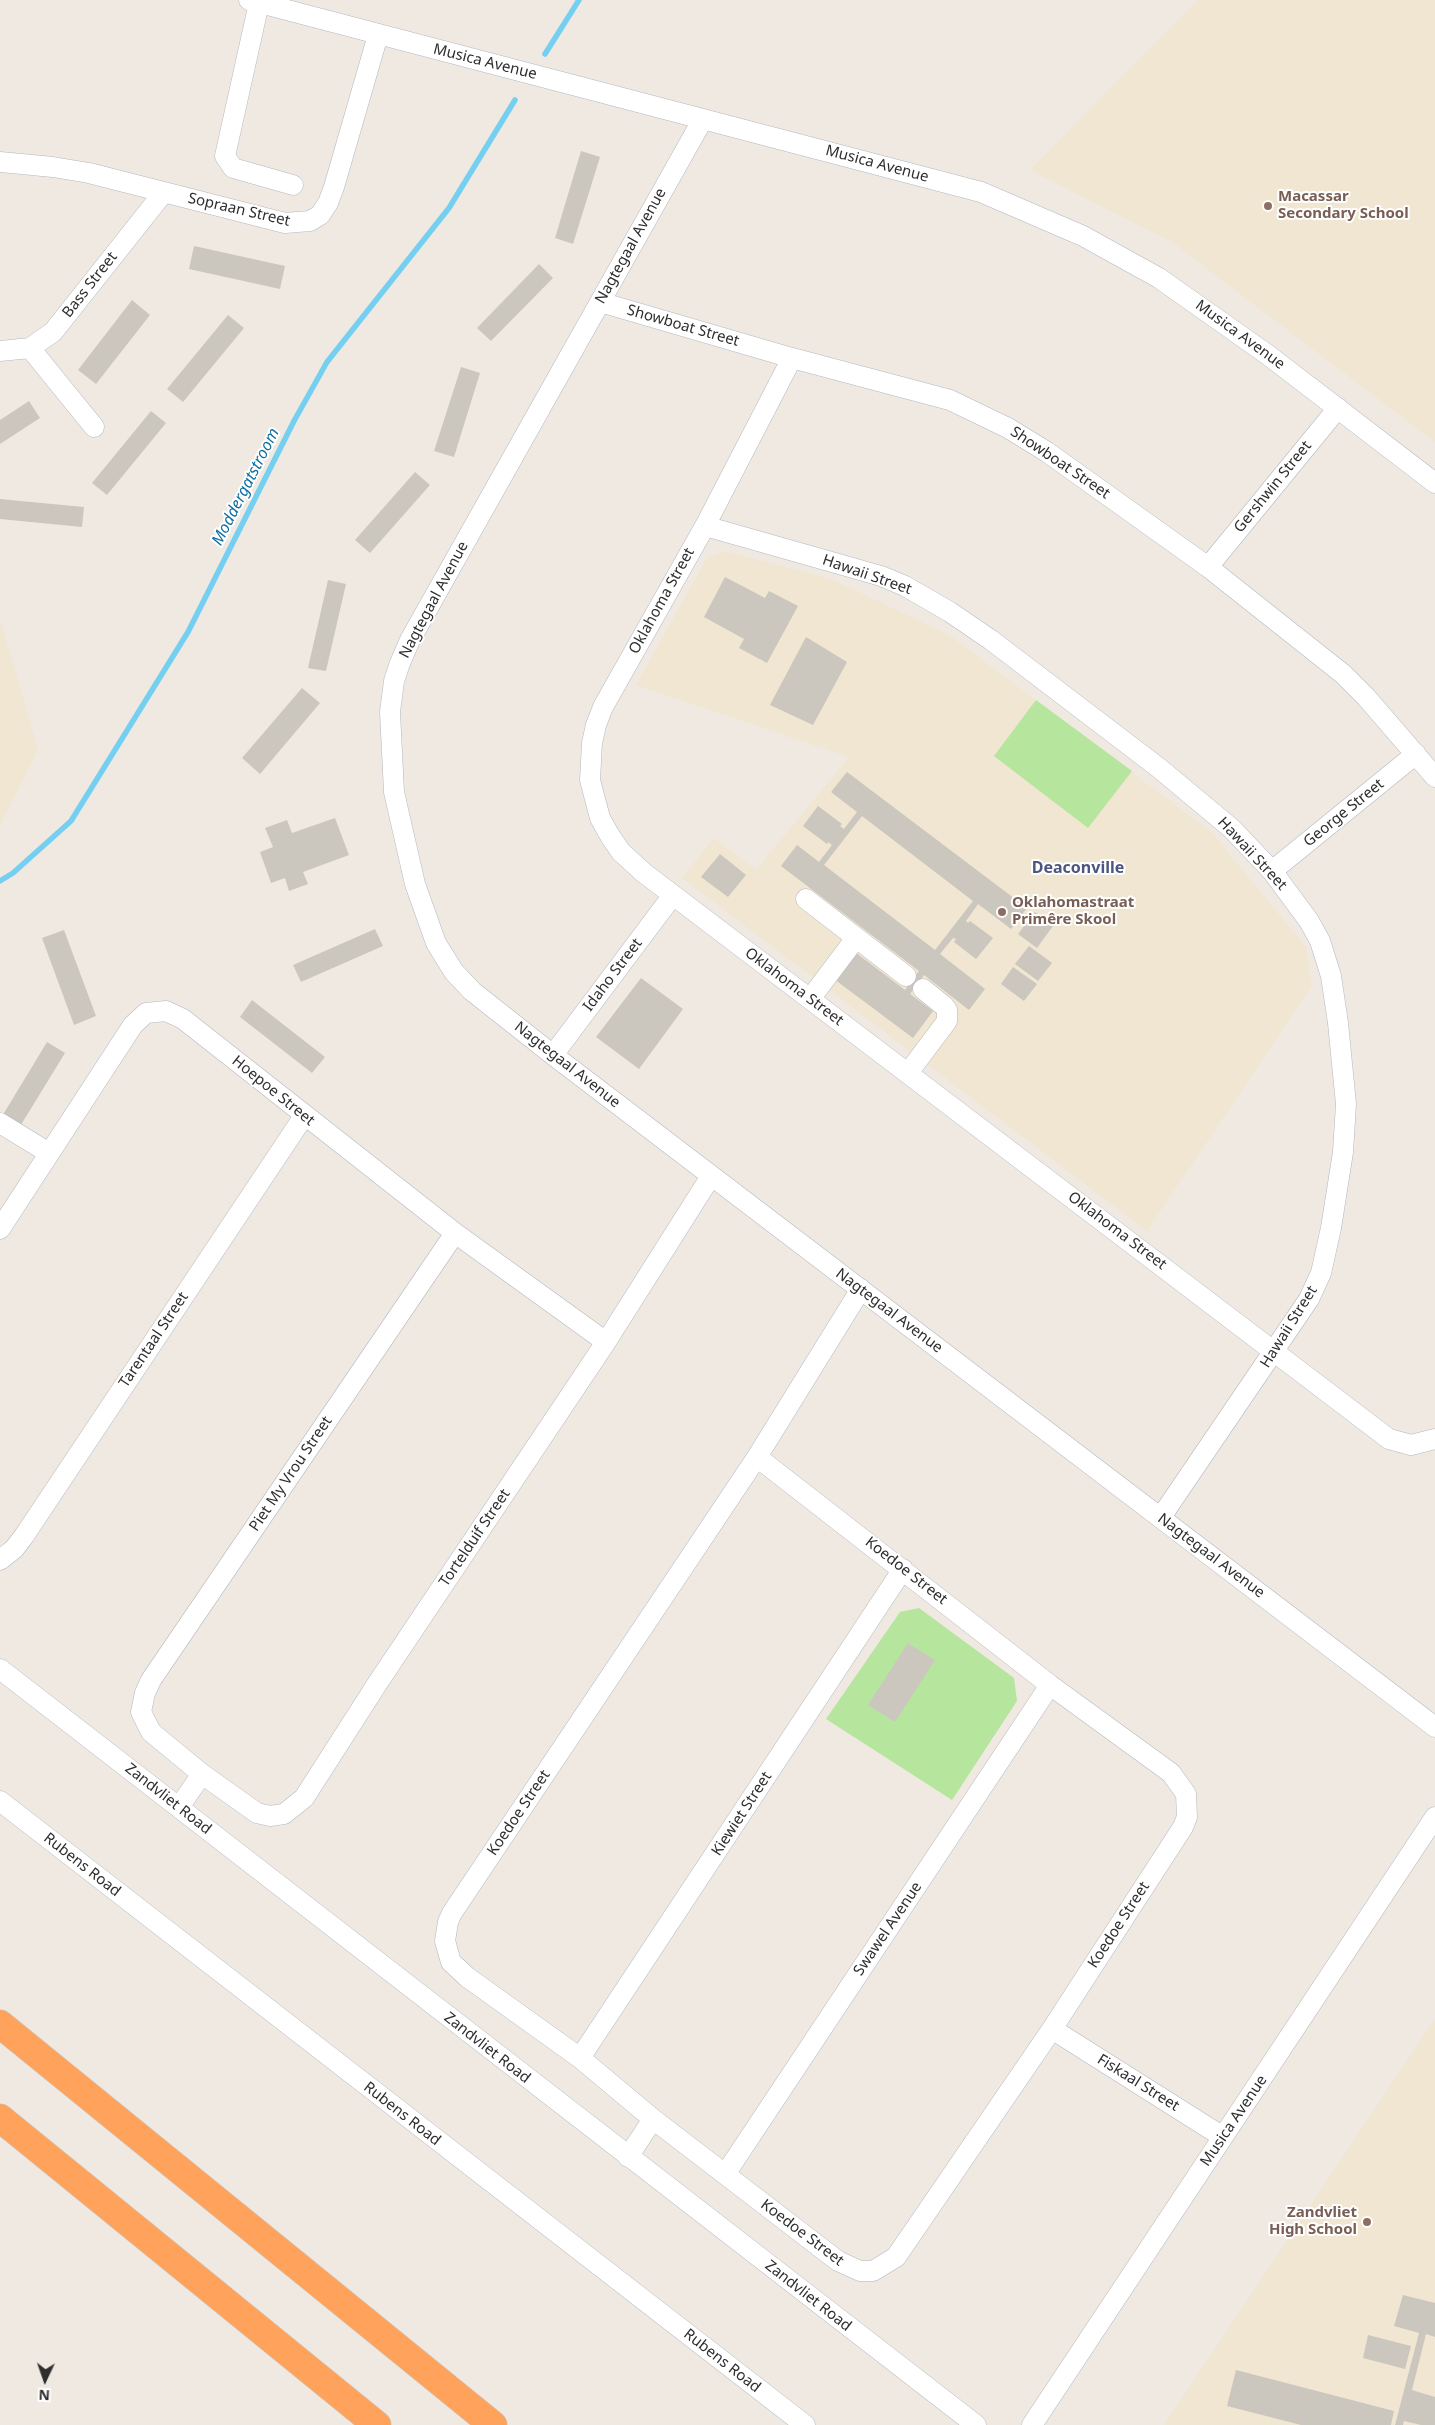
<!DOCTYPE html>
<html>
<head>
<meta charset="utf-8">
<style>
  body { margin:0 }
  #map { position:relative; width:1435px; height:2425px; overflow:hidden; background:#efe9e1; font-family:"Noto Sans",sans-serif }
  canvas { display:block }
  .north { position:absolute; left:20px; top:2355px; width:50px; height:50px; -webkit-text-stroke:4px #fff; paint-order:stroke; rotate:183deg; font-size:14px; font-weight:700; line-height:20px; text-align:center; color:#2e2e2e }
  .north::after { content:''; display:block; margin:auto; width:18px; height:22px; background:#2e2e2e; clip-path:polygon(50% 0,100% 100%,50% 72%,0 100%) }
</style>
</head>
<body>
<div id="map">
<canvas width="1435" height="2425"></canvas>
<div class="north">N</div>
</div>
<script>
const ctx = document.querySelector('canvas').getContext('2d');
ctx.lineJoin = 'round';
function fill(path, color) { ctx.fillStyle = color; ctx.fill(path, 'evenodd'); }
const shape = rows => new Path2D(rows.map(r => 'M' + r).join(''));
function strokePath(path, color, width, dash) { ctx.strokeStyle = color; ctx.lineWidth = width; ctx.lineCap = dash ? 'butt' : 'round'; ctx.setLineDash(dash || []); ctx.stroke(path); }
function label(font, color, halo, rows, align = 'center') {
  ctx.font = font + ' "Noto Sans",sans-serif'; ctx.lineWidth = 4; ctx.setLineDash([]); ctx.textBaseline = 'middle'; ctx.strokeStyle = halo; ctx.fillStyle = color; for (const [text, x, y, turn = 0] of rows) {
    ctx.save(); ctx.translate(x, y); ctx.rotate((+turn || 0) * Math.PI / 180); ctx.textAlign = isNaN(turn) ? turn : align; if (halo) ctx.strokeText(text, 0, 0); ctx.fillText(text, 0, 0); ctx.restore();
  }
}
const education = shape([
  [1198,0,1435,0,1435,442,1172,242,1030,170],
  [724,551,831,579,949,635,1211,832,1306,947,1312,985,1147,1231,682,878,714,838,756,870,849,757,636,685,707,558],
  [0,619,38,750,0,825],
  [1435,2019,1435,2425,1164,2425]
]);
const green = shape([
  [1036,700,1132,771,1088,828,994,756],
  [919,1608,1014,1678,1017,1701,952,1800,826,1719,900,1612]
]);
const stream = shape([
  [545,54,579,0],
  [0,881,13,873,71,821,188,632,294,421,327,362,449,208,515,100]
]);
const building = shape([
  [581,151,600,157,573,244,555,238],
  [194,246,285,266,280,289,189,269],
  [539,264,553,278,491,341,477,328],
  [132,300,150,315,96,384,78,370],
  [228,315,244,328,183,402,167,389],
  [461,367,480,373,454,457,434,451],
  [29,401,40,418,0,444,0,420],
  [151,411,166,423,107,495,92,483],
  [415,472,430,485,370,553,355,540],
  [0,499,84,507,82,527,0,519],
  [725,577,765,598,769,591,798,606,767,663,739,648,744,639,704,617],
  [328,580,346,584,326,671,308,668],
  [806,637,847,662,813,725,770,705],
  [302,688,320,703,260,774,242,758],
  [847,772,1027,908,1011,929,978,904,966,921,968,923,970,921,993,938,976,959,954,942,956,939,953,938,940,954,985,989,969,1010,924,975,910,994,933,1011,913,1038,834,979,855,952,905,990,919,971,781,866,797,845,819,862,832,845,828,842,827,844,803,826,818,806,842,824,840,826,844,829,857,812,831,792],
  [862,816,973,901,935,950,824,865],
  [335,818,349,855,303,872,308,884,289,891,285,878,271,883,260,852,273,847,265,828,287,820,292,833],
  [720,854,746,875,728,897,701,877],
  [1035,912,1053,926,1037,948,1018,934],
  [375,929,383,946,301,982,293,965],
  [64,930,96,1016,74,1025,42,938],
  [1029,946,1052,963,1038,981,1015,964],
  [1013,967,1037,984,1024,1001,1001,984],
  [641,978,683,1009,639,1069,596,1037],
  [252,1000,325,1057,312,1073,240,1017],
  [47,1042,65,1053,19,1128,1,1118],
  [908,1643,935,1660,895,1722,868,1705],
  [1403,2295,1435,2303,1435,2337,1426,2334,1412,2390,1435,2397,1435,2425,1421,2425,1404,2421,1403,2425,1395,2425,1419,2333,1394,2326],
  [1368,2335,1411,2346,1405,2369,1363,2358],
  [1236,2370,1394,2411,1391,2425,1301,2425,1227,2406]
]);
const minor = shape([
  [249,0,981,192,1083,236,1159,278,1268,355,1435,483],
  [259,3,225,156,233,168,293,185],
  [703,119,410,640,400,663,394,681,390,712,394,792,415,884,436,943,454,972,472,991,553,1055,1435,1727],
  [0,162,53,167,89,173,285,223,310,221,320,215,328,203,334,187,378,35],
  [600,302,792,358,950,400,1008,428,1047,452,1208,567,1343,674,1366,697,1435,777],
  [30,348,94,427],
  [0,351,30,348,53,332,164,192],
  [792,358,705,526,603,707,596,725,592,743,590,780,600,818,610,836,621,852,644,873,1389,1439,1411,1445,1435,1439],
  [705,526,881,576,905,586,950,612,991,640,1159,768,1231,828,1272,871,1309,921,1320,941,1331,976,1338,1023,1346,1104,1343,1152,1331,1228,1321,1273,1309,1299,1161,1517],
  [1208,567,1338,408],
  [1272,871,1416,754],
  [806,899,906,976],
  [810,999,856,938],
  [553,1055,673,895],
  [908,1073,947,1021,947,1010,944,1006,923,989],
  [0,1123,49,1153],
  [0,1229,133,1025,146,1013,166,1011,183,1019,455,1233,606,1342],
  [455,1233,151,1680,145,1693,141,1712,151,1732,202,1774,257,1813,270,1816,284,1814,304,1798,377,1684,606,1342,711,1176],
  [757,1457,1050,1685,1171,1773,1186,1794,1187,1817,1183,1827,1052,2029,896,2257,873,2271,860,2271,838,2261,653,2119,580,2058,467,1977,451,1962,445,1941,448,1922,452,1913,757,1457,861,1289],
  [0,1560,14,1549,24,1536,304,1116],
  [0,1669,976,2425],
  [0,1801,805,2425],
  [179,1807,202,1774],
  [1052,2029,1223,2137],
  [580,2058,903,1569],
  [628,2157,653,2119],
  [726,2173,1050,1685],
  [1032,2425,1435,1817]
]);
const highway = shape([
  [0,2024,493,2425],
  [0,2118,377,2425]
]);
const markers = [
  [1268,206,5,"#8d6e63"],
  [1002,912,5,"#8d6e63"],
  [1367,2222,5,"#8d6e63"]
];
const streetNames = [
  ["Musica Avenue",485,62,14],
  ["Musica Avenue",877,164,15],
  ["Sopraan Street",239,210,13],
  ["Nagtegaal Avenue",631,246,-61],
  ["Bass Street",90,285,-52],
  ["Showboat Street",683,326,16],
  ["Musica Avenue",1240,335,36],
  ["Showboat Street",1060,463,34],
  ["Gershwin Street",1273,487,-51],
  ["Hawaii Street",867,575,19],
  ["Nagtegaal Avenue",434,600,-62],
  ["Oklahoma Street",662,601,-61],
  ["George Street",1344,813,-39],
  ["Hawaii Street",1252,854,47],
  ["Idaho Street",613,975,-53],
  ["Oklahoma Street",794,987,37],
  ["Nagtegaal Avenue",567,1065,38],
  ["Hoepoe Street",273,1091,39],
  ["Oklahoma Street",1117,1231,37],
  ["Nagtegaal Avenue",889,1311,37],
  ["Hawaii Street",1289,1327,-58],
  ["Tarentaal Street",154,1340,-56],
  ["Piet My Vrou Street",291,1474,-56],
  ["Tortelduif Street",475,1538,-56],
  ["Nagtegaal Avenue",1211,1556,37],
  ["Koedoe Street",906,1571,38],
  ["Zandvliet Road",168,1799,38],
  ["Koedoe Street",519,1813,-56],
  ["Kiewiet Street",742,1814,-57],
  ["Rubens Road",82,1865,38],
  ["Koedoe Street",1119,1925,-57],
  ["Swawel Avenue",888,1929,-56],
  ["Zandvliet Road",487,2048,38],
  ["Fiskaal Street",1138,2083,32],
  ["Rubens Road",402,2114,38],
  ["Musica Avenue",1234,2121,-56],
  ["Koedoe Street",802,2233,37],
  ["Zandvliet Road",808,2296,38],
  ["Rubens Road",722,2361,38]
];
const educationNames = [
  ["Macassar",1278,197],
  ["Secondary School",1278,214],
  ["Oklahomastraat",1012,903],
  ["Primêre Skool",1012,920],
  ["Zandvliet",1357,2213,"right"],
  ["High School",1357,2230,"right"]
];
const waterNames = [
  ["Moddergatstroom",246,487,-63]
];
const neighbourhoodNames = [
  ["Deaconville",1078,868]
];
fill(education, '#f0e6d1');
fill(green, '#b6e59e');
strokePath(stream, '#75cff0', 5.5);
fill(building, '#cbc7bf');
strokePath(minor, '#b4b7c1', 21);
strokePath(highway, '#c9c9c9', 29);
strokePath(minor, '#fff', 20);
strokePath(highway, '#ffa35c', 28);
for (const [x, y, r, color] of markers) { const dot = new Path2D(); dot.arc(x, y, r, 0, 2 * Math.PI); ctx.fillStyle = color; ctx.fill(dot); strokePath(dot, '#fff', 2); }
label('15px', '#2e2e2e', '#fff', streetNames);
label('bold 15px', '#785e54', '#fff', educationNames, 'left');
label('italic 16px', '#0d6fa3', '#fff', waterNames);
label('bold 16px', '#4d5680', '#fff', neighbourhoodNames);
</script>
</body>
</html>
